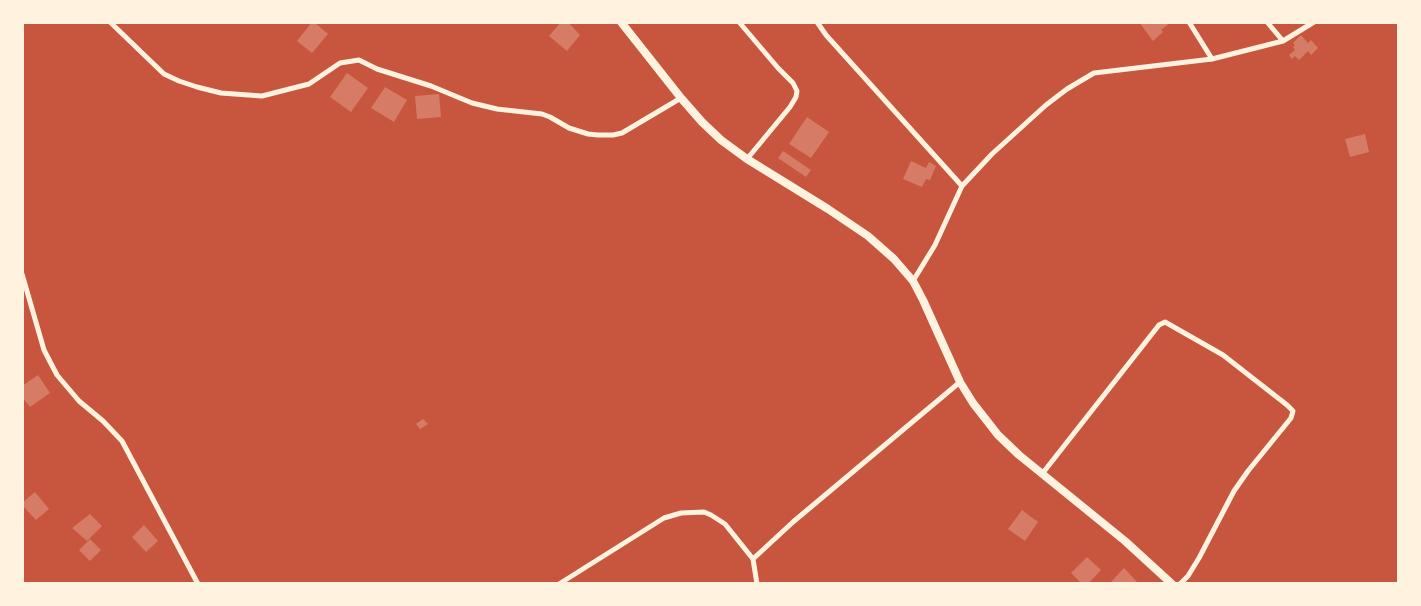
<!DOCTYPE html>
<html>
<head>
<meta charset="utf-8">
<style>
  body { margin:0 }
  #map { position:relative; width:1421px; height:606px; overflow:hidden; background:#c8553d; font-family:Barlow,sans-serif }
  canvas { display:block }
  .frame { position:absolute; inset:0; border:24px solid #fff3e0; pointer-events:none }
</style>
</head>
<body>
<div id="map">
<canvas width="1421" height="606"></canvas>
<div class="frame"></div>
</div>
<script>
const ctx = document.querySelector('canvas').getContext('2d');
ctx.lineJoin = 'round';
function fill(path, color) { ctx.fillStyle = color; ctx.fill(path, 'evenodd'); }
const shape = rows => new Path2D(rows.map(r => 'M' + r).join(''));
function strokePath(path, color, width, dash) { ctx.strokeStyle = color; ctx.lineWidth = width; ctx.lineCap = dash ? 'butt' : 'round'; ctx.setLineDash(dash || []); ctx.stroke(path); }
const building = shape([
  [312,22,314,22,328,34,312,53,297,41],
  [561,22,568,22,580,35,567,51,549,36],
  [1139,22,1171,22,1161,30,1163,32,1153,41],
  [1301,35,1308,43,1311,40,1318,48,1311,55,1308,51,1299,60,1295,56,1292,59,1289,55,1295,50,1293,47,1295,45,1293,43],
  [347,73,368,88,351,112,330,97],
  [385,87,407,100,394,122,371,108],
  [439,94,441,117,417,119,415,96],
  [807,117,829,132,811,158,789,144],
  [1365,134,1369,152,1350,157,1345,139],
  [783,151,811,170,806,177,778,158],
  [911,161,926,168,929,162,936,166,930,180,926,179,922,187,903,179],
  [38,375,50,393,30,407,22,397,22,386],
  [423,419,428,424,420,429,416,424],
  [35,492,49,509,36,520,22,505,22,503],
  [1022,510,1038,522,1025,541,1008,529],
  [90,514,102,526,87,541,72,528],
  [144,525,158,541,146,552,132,537],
  [90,539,101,550,90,561,79,550],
  [1087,557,1101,570,1088,584,1082,584,1071,573],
  [1124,568,1139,584,1109,584]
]);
const minor = shape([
  [110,22,164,74,179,81,197,87,221,93,262,96,309,84,340,63,359,60,377,69,431,86,472,103,497,109,542,114,550,117,569,128,588,134,598,135,613,135,622,133,681,98],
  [739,22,778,68,793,83,797,91,796,97,790,107,747,159],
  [817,22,826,35,962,186],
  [1189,22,1212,59],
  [1267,22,1283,41],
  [22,274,44,350,57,375,79,401,103,421,122,441,198,584],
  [913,281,935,245,962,186,992,154,1046,105,1067,89,1094,73,1212,59,1283,41,1314,22],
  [1042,474,1159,325,1165,322,1223,355,1287,405,1293,411,1291,418,1248,471,1234,491,1199,558,1188,576,1180,584],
  [559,584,664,518,681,513,704,512,711,515,725,524,753,559],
  [757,584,753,559,793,522,960,382]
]);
const tertiary = shape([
  [621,22,681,98,702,122,721,140,747,159,828,209,868,236,894,259,913,281,923,300,960,382,973,403,998,435,1019,455,1125,541,1172,584]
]);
fill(building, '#d67c66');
strokePath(minor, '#fff3e0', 5);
strokePath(tertiary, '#fff3e0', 8);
</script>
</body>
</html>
